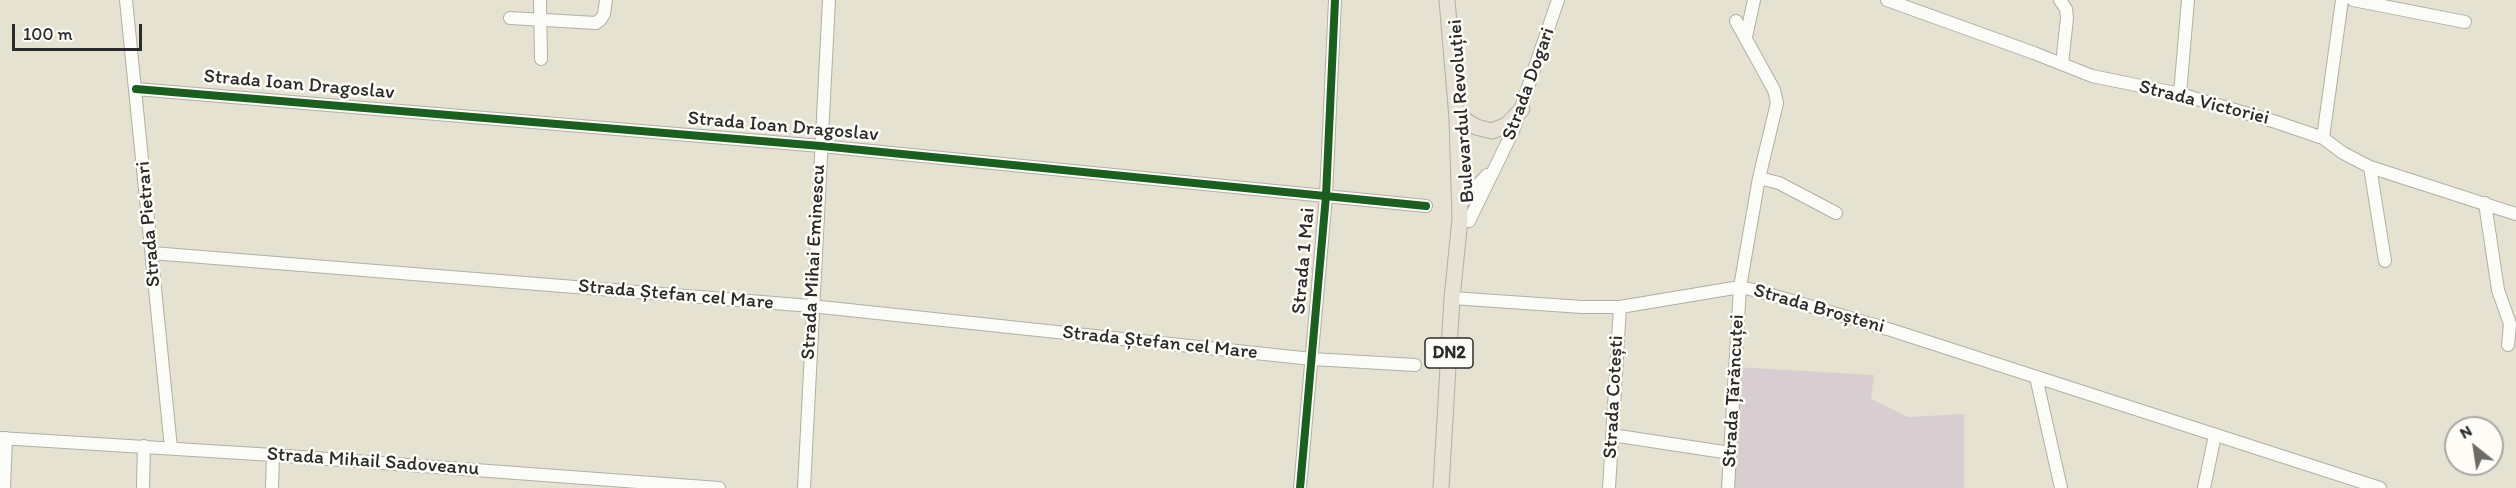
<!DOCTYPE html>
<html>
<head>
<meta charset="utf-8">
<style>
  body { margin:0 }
  #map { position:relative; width:2516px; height:488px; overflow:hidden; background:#e5e2d2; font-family:Itim,sans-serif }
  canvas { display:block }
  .north { position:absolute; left:2444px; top:416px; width:60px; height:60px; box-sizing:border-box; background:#fdfcf7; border:2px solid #a9a8a5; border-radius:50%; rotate:330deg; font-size:16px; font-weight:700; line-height:24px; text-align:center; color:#2b2b2b }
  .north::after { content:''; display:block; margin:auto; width:21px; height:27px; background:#6c6b65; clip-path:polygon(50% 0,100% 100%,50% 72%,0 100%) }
  .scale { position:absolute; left:12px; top:24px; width:130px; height:27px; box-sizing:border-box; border:3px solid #2b2b2b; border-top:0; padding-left:8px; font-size:18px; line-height:21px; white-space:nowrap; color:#2b2b2b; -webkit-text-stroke:4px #fdfcf7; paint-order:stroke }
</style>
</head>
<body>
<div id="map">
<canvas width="2516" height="488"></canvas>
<div class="north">N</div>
<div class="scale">100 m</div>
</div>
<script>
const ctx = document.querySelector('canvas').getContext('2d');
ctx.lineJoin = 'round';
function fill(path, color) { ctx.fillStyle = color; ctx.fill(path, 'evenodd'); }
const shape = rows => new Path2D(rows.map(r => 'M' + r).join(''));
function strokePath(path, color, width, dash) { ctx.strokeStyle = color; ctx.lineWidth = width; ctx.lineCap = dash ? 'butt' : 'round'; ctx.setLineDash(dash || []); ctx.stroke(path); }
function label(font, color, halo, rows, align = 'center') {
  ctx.font = font + ' Itim,sans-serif'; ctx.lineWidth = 5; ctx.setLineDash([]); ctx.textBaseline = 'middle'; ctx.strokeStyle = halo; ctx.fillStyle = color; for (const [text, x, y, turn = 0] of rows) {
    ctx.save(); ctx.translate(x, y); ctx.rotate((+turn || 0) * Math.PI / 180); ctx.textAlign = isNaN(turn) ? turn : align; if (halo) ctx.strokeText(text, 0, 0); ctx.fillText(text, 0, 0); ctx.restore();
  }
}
const industrial = shape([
  [1736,367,1874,375,1871,399,1908,417,1964,414,1964,488,1730,488]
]);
const minor = shape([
  [126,0,171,448],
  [540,0,541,59],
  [1887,0,2034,53,2092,76,2180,94,2276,122,2323,138,2343,153,2370,167,2516,214],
  [2060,0,2066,9,2067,18,2062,64],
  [2353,0,2465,22],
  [510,18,596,23,601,19,604,14,606,0],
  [1746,37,1754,0],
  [136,89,821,146,1426,206],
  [2180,94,2188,0],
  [2323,138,2342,0],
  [2370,167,2385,261],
  [1759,178,1779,183,1836,213],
  [2485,203,2498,290,2510,324,2508,345],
  [1461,204,1487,175],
  [1469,221,1513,131,1558,0],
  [152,253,811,306,1312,359,1415,365],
  [1452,298,1582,307,1620,307,1740,287,1758,291,1891,330,2380,488],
  [2036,377,2061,488],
  [1612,435,1730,453],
  [0,438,273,455,719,488],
  [4,488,6,438],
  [143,488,144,446],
  [272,488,273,455],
  [804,488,829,0],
  [1300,488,1326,196,1335,0],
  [1609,488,1620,307],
  [1728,488,1740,287,1759,178,1777,103,1774,90,1736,21],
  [2204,488,2215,435]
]);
const major = shape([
  [1465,120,1476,127,1492,131,1507,125,1522,109],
  [1441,488,1452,298,1460,219,1457,118,1447,0]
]);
const cycleway = shape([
  [136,89,821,146,1426,206],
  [1300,488,1326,196,1335,0]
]);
const shields = [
  [1449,353,48]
];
const shieldNames = [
  ["DN2",1449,353]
];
const streetNames = [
  ["Strada Dogari",1529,84,-70],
  ["Strada Ioan Dragoslav",299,85,5],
  ["Strada Victoriei",2204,103,14],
  ["Bulevardul Revoluției",1462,111,-94],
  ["Strada Ioan Dragoslav",783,127,5],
  ["Strada Pietrari",149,224,-95],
  ["Strada 1 Mai",1304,261,-85],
  ["Strada Mihai Eminescu",814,262,-87],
  ["Strada Ștefan cel Mare",676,295,5],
  ["Strada Broșteni",1819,309,16],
  ["Strada Ștefan cel Mare",1160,343,6],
  ["Strada Țărăncuței",1734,391,-87],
  ["Strada Cotești",1614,397,-87],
  ["Strada Mihail Sadoveanu",373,462,4]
];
fill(industrial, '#d8ced1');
strokePath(minor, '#b1afa5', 14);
strokePath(major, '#b1afa5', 17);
strokePath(minor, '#fbfbf8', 12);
strokePath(major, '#e8e1d5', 15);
strokePath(cycleway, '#1b5e20', 8);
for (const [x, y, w] of shields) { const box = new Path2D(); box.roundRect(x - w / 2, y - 15, w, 30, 4.5); ctx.fillStyle = '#fdfcf7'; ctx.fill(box); strokePath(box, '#2b2b2b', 1.5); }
label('bold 18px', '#2b2b2b', null, shieldNames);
label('20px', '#2b2b2b', '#fdfcf7', streetNames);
</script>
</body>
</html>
